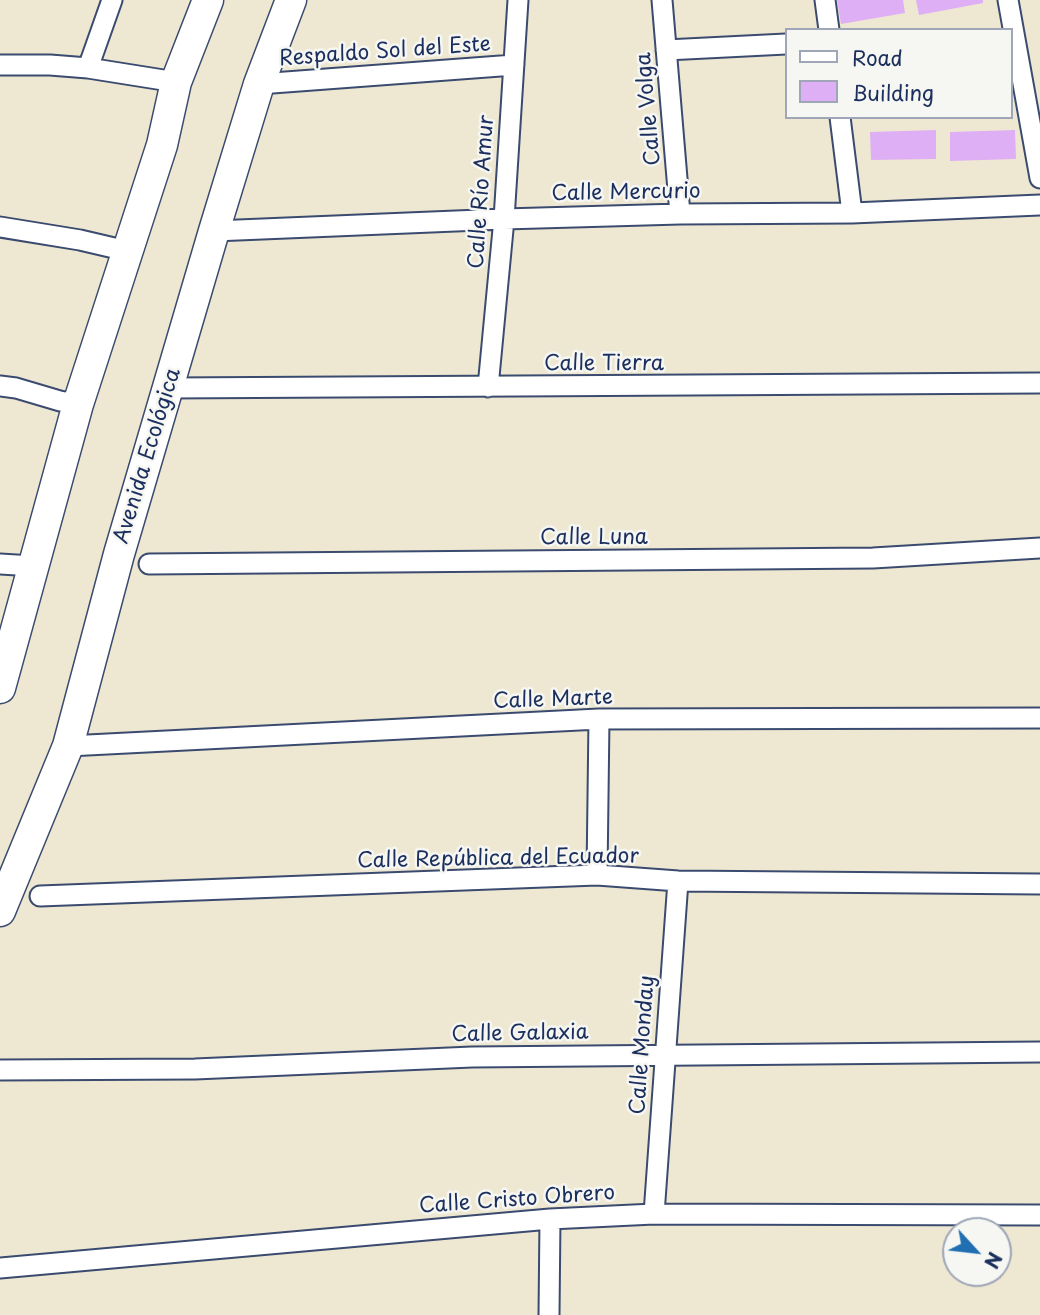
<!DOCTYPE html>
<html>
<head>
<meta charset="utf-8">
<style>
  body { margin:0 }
  #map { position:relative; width:1040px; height:1315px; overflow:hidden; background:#eee8d2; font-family:"Playpen Sans",sans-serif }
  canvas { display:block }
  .legend { position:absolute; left:785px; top:28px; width:228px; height:91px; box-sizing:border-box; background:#f6f6f2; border:2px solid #9ea6b7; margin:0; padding:9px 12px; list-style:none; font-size:21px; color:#1b2f5e }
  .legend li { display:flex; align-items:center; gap:14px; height:35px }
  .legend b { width:35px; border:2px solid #9ea6b7 }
  .north { position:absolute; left:942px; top:1217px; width:70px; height:70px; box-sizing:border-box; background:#f6f6f2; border:2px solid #9ea6b7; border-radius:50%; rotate:117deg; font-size:19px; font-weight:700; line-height:28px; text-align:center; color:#1b2f5e }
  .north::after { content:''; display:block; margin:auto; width:24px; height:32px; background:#1f6fb2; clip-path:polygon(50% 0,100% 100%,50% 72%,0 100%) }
</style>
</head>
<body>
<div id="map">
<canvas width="1040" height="1315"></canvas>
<ul class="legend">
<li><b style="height:9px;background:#fff"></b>Road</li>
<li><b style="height:19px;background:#deaff4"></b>Building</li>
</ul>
<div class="north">N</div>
</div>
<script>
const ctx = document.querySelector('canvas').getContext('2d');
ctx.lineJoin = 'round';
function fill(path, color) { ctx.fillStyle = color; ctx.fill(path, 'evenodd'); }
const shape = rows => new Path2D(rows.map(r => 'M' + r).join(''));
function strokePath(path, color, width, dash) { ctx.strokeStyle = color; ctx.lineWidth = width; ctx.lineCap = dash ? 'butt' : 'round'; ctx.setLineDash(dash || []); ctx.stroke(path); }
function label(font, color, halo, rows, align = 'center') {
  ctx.font = font + ' "Playpen Sans",sans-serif'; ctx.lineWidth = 5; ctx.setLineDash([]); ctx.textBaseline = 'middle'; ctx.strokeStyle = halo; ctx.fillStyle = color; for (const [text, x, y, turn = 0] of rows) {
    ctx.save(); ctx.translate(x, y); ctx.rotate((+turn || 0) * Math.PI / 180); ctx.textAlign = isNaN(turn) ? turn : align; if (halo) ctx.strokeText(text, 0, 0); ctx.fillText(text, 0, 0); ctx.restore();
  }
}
const building = shape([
  [837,0,903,0,905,13,841,24],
  [916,0,983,0,983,3,919,15],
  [936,130,936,159,871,160,870,132],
  [1015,130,1016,159,950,161,950,132]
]);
const street = shape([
  [662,0,680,214],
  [825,0,829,30],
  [1008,0,1040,178],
  [666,50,786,44],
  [0,65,50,65,88,68,176,82],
  [88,68,112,0],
  [259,84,514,65],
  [840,117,852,213],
  [0,227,80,240,127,251],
  [214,231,504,219,680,214,852,213,1040,205],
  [0,386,16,388,60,401,78,404],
  [488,387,504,219,518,0],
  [168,388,1040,383],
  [0,564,33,566],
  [149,564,873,558,1040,548],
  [68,746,599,719,1040,718],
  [597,875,599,719],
  [40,896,597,875,678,881,1040,884],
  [0,1070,195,1069,472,1057,1040,1052],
  [654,1214,678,881],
  [0,1268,550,1219,654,1214,1040,1215],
  [549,1315,550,1219]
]);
const primary = shape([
  [0,688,78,404,162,145,176,82,208,0],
  [0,911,68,746,119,554,214,231,259,84,291,0]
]);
const streetNames = [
  ["Respaldo Sol del Este",385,52,-4],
  ["Calle Volga",649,109,-95],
  ["Calle Río Amur",482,192,-86],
  ["Calle Mercurio",626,193,-1],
  ["Calle Tierra",604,364],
  ["Avenida Ecológica",148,456,-73],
  ["Calle Luna",594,538],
  ["Calle Marte",553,700,-2],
  ["Calle República del Ecuador",498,859,-1],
  ["Calle Galaxia",520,1034,-1],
  ["Calle Monday",643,1045,-86],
  ["Calle Cristo Obrero",517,1200,-4]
];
fill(building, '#deaff4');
strokePath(street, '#3b4b6f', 23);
strokePath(primary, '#3b4b6f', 33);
strokePath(street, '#fff', 19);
strokePath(primary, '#fff', 30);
label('21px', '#1b2f5e', '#f6f6f2', streetNames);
</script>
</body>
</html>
